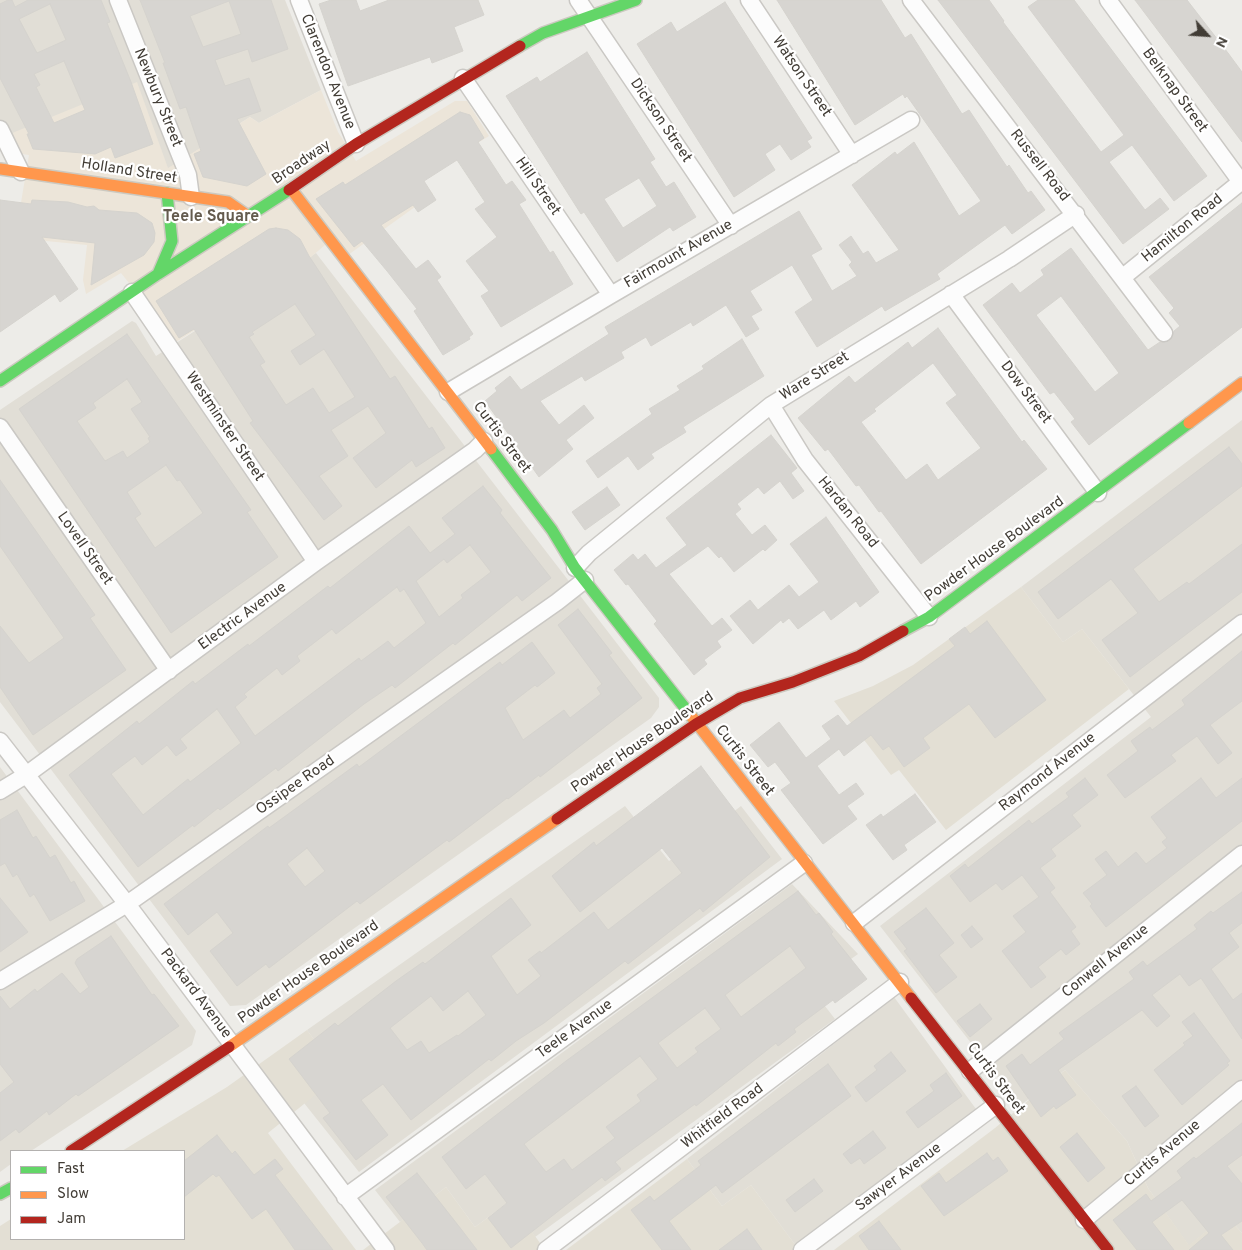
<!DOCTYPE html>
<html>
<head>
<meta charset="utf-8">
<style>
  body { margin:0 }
  #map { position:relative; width:1242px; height:1250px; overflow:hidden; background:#edece8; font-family:Overpass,sans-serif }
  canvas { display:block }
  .legend { position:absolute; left:10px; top:1150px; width:175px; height:90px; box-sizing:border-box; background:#fff; border:1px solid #b3b1af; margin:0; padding:6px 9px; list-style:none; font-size:15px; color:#423d36 }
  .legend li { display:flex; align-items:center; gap:10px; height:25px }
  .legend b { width:25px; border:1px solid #b3b1af }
  .north { position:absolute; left:1182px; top:10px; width:50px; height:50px; -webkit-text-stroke:4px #fff; paint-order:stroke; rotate:116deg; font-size:14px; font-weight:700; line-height:20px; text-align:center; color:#423d36 }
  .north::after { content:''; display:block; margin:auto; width:18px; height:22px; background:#423d36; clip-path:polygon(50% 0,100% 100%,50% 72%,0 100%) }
</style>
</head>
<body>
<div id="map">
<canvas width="1242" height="1250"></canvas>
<ul class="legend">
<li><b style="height:6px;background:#63d668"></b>Fast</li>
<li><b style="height:6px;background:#ff974d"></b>Slow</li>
<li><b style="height:6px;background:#b3261e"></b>Jam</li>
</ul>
<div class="north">N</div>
</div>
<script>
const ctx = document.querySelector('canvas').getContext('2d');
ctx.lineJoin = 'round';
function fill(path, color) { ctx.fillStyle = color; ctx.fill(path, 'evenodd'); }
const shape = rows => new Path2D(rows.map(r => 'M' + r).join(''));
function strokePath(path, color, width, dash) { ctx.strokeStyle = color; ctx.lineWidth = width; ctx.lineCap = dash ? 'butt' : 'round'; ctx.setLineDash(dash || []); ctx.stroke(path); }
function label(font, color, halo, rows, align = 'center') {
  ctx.font = font + ' Overpass,sans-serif'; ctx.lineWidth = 4.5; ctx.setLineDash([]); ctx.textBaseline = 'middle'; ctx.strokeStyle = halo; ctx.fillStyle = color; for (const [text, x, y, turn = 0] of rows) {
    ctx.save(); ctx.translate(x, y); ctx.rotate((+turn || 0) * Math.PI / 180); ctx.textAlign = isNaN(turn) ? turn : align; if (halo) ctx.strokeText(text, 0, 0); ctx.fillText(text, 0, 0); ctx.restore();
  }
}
const residential = shape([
  [0,0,285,0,321,90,259,123,250,117,168,169,0,138],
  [316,253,659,698,659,707,651,718,246,1005,230,1006,0,702,0,410,132,321,136,323,156,356],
  [1242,420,1242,1233,1226,1215,1189,1246,1148,1188,1127,1141,1065,1070,1020,1106,880,926,1151,717,1082,629,1063,642,1021,587],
  [0,767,196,1031,192,1045,31,1151,11,1151,11,1164,0,1172],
  [625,806,669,861,741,806,782,859,359,1172,304,1103,340,1075,307,1030],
  [792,884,858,954,811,988,835,1019,535,1237,510,1201,475,1227,446,1187,400,1222,375,1190],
  [894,997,976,1109,796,1246,751,1185,722,1206,687,1159]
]);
const commercial = shape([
  [137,82,168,168,250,117,259,123,321,90,338,132,356,161,455,101,467,101,489,136,421,178,433,194,348,255,332,239,311,257,176,342,121,273,86,294,83,280,87,245,15,238,29,155,0,151,0,138]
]);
const education = shape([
  [1021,587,1063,642,1082,629,1129,689,946,830,899,770,891,775,834,701,873,686,913,665],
  [307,1030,340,1075,268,1133,356,1250,0,1250,0,1226,11,1219,11,1239,184,1239,184,1151,122,1151,227,1087],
  [1065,1070,1127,1141,1148,1188,1189,1245,1226,1215,1242,1233,1242,1250,834,1250,995,1128],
  [687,1159,722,1206,751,1185,799,1250,566,1250],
  [446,1187,475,1227,510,1201,545,1250,363,1250]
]);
const building = shape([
  [8,0,12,0,15,7,28,0,101,0,110,22,107,23,131,82,153,144,115,158,111,147,95,154,33,149,27,134,29,134,0,78,0,4,8,0],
  [50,4,66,40,37,53,19,19,50,4],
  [64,61,85,110,54,123,36,87,40,85,34,74,64,61],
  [140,0,271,0,288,49,252,62,248,49,215,60,225,86,249,78,261,111,237,119,266,174,247,186,203,177,194,154,201,151,186,107,180,109,163,63,165,63,140,0],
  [229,1,241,34,203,47,190,16,229,1],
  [331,0,356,0,360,11,389,0,478,0,484,15,454,27,463,51,432,63,430,57,348,86,319,4,331,0],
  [777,0,881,0,905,38,911,34,962,114,969,110,1007,167,1009,165,1028,193,1031,191,1045,210,1012,234,1005,225,937,274,940,279,885,311,882,306,817,347,795,312,813,300,792,265,750,291,762,310,751,316,759,329,746,337,726,305,693,326,691,322,651,346,646,337,621,352,624,358,585,381,582,376,540,401,559,425,584,405,594,418,566,440,573,449,539,477,485,401,497,391,495,388,510,376,521,390,609,334,605,327,799,211,822,249,811,255,832,291,857,276,849,265,852,262,839,245,851,236,863,254,868,251,876,263,899,250,852,185,895,152,897,155,914,142,959,216,981,201,907,96,905,98,903,94,855,125,777,0],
  [938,0,989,0,1004,21,1003,22,1101,152,1124,135,1028,7,1038,0,1074,0,1207,176,1174,201,1132,145,1109,162,1145,210,1160,198,1169,209,1123,244,938,0],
  [1135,0,1187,0,1228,53,1242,72,1242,142,1135,0],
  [725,2,812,138,807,141,811,147,791,160,780,144,765,154,775,170,734,197,637,44,671,22,677,32,725,2],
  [587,52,655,159,650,162,666,187,674,182,696,217,673,231,670,227,617,262,584,212,581,214,506,96,537,77,540,82,587,52],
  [639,178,657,206,623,228,604,199,639,178],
  [460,112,470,115,484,138,478,142,506,185,512,181,526,200,519,204,550,253,553,251,573,284,501,327,481,296,489,291,466,261,497,237,475,209,485,202,457,160,424,181,436,200,418,212,413,205,381,225,416,269,428,260,441,277,437,280,473,334,469,337,470,339,443,355,414,311,417,309,387,271,362,241,354,247,316,199,343,182,345,185,460,112],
  [0,200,31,204,32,200,68,202,87,207,94,206,99,210,137,213,152,223,155,233,154,242,144,255,91,285,95,243,42,237,78,289,60,302,55,294,0,332,0,200],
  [1242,203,1242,327,1089,445,1071,422,1075,419,1054,392,1050,394,983,305,1012,283,1020,293,1044,275,1041,270,1071,248,1148,350,1160,342,1170,341,1174,331,1180,326,1169,313,1174,308,1149,277,1242,203],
  [1061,296,1119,373,1095,392,1036,315,1061,296],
  [276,228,288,230,300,239,309,256,390,379,395,376,429,429,432,427,445,448,416,467,412,460,376,488,353,458,386,433,368,406,331,430,348,456,319,476,342,506,324,520,250,423,253,421,194,329,179,338,156,301,269,229,276,228],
  [295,304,316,335,291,351,300,365,324,349,355,397,329,413,313,388,286,405,260,365,265,362,249,337,254,334,252,332,295,304],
  [938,328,1022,442,1024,440,1047,469,921,564,881,511,879,512,859,485,856,486,828,449,825,451,798,418,849,376,855,383,908,342,912,348,938,328],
  [933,363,957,395,946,403,981,448,938,480,927,464,906,480,861,422,876,411,874,409,933,363],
  [127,334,251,510,247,512,278,557,171,633,19,409,127,334],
  [127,379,142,402,131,409,150,437,148,438,150,442,127,458,123,451,105,461,77,421,96,408,93,403,127,379],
  [166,465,177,481,180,480,203,513,155,548,135,518,141,514,127,492,166,465],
  [742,339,764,376,683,427,686,432,651,454,654,458,638,470,628,456,598,478,586,461,652,414,649,409,680,390,677,386,704,369,702,366,742,339],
  [771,435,797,468,791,473,804,491,793,499,780,481,764,494,758,487,737,504,741,509,735,514,752,535,765,525,777,540,765,551,763,549,734,572,721,556,719,558,708,546,669,574,712,626,722,618,732,630,717,641,721,647,704,660,707,664,694,675,654,624,657,621,628,584,626,585,614,570,633,554,638,560,645,554,656,568,687,545,666,518,771,435],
  [1229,447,1242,464,1242,486,1133,569,1159,602,1187,582,1189,584,1242,544,1242,592,1130,677,1102,640,1138,613,1111,579,1058,619,1038,592,1229,447],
  [0,480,95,615,90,618,126,670,33,735,0,687,0,626,29,663,64,638,0,546,0,480],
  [483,486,502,510,500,513,551,578,522,601,517,595,455,645,453,643,395,688,392,685,364,704,278,771,276,768,220,810,218,808,194,827,193,825,138,867,69,775,137,721,139,724,193,681,195,684,248,644,249,646,328,586,330,588,409,526,430,553,455,534,442,518,483,486],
  [470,545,491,572,461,595,463,598,439,617,416,581,444,559,447,563,470,545],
  [397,587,400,592,404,589,426,623,394,648,388,641,361,661,359,658,255,736,235,707,247,697,244,694,277,668,282,675,300,661,297,656,332,629,336,634,397,587],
  [217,709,241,743,190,782,188,779,143,815,111,774,135,756,142,765,167,745,176,756,187,748,180,739,217,709],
  [607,487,620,505,585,530,572,512,607,487],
  [826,517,879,592,860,607,856,601,831,620,824,610,798,629,789,618,783,623,781,620,753,644,730,616,750,600,758,610,789,585,799,597,819,582,790,544,826,517],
  [578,609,612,653,609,655,642,698,540,777,539,775,508,799,507,798,449,842,447,840,360,904,357,901,269,968,266,964,237,986,210,951,233,933,217,912,188,935,164,904,268,826,269,828,357,764,359,767,500,662,502,665,532,642,555,673,537,687,535,685,505,708,523,740,564,710,570,718,601,694,597,688,602,684,558,625,578,609],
  [307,848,325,871,305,887,287,864,307,848],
  [987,621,1046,700,995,738,969,704,923,738,930,748,904,767,889,746,883,750,871,735,844,756,839,749,817,766,839,795,856,783,864,794,847,806,857,819,823,844,781,790,791,783,775,762,768,767,750,745,779,722,806,758,831,739,822,726,838,715,847,726,955,646,949,639,965,627,970,634,987,621],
  [1242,651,1242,701,1210,725,1232,753,1218,764,1197,736,1171,755,1176,761,1125,798,1107,775,1138,751,1131,741,1150,727,1152,730,1185,705,1182,700,1242,651],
  [701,766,770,857,703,912,700,908,628,964,625,961,544,1023,516,1041,491,1061,489,1059,411,1120,383,1084,361,1100,388,1135,356,1160,323,1118,330,1113,289,1059,335,1023,338,1026,396,981,423,962,425,964,511,898,531,925,491,956,517,995,541,976,528,960,540,951,541,953,594,912,608,930,682,873,662,848,580,912,552,876,594,842,596,846,701,766],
  [468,991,486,1015,458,1036,457,1035,429,1053,421,1041,407,1050,390,1028,431,996,443,1011,468,991],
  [1085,778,1098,795,1072,815,1081,826,1051,849,1056,856,1040,868,1055,888,1050,892,1076,927,1071,931,1080,944,1066,955,1061,949,1038,967,1046,977,1031,988,1002,951,1026,932,1013,916,1039,897,1022,875,1002,890,996,883,970,902,950,876,965,864,968,868,1029,820,1032,824,1069,797,1066,793,1085,778],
  [1201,778,1216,798,1242,778,1242,821,1106,927,1090,906,1092,904,1083,893,1107,875,1095,859,1106,851,1118,867,1136,852,1146,864,1167,848,1162,842,1167,838,1151,817,1201,778],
  [915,794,936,822,904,845,907,850,893,860,866,825,881,814,883,817,915,794],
  [17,810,33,838,36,836,50,858,55,855,71,883,74,881,85,901,50,921,34,894,30,897,17,874,13,877,5,863,0,866,0,820,17,810],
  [798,891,816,915,819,913,833,932,831,934,867,979,835,1003,833,1000,794,1029,796,1032,778,1046,776,1043,696,1106,695,1104,615,1162,621,1169,605,1181,602,1177,511,1248,488,1218,507,1203,485,1174,466,1189,442,1157,566,1061,798,891],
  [790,946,806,968,741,1017,725,995,790,946],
  [705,1008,721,1029,695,1048,698,1052,677,1068,658,1043,705,1008],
  [640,1056,658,1079,637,1095,641,1101,606,1127,615,1138,572,1170,564,1159,546,1172,524,1144,640,1056],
  [1242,892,1242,923,1229,933,1239,947,1211,969,1233,1000,1242,993,1242,1039,1201,978,1189,986,1180,974,1152,995,1170,1016,1157,1027,1142,1010,1058,1070,1076,1095,1056,1109,1054,1106,1041,1117,1006,1066,1022,1054,1030,1065,1064,1039,1059,1033,1134,979,1129,972,1143,961,1147,966,1197,929,1194,925,1211,911,1213,913,1242,892],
  [0,898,28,932,0,952,0,898],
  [926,908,954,943,939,955,957,977,936,993,904,951,907,949,894,932,926,908],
  [972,926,983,939,971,948,961,935,972,926],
  [111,936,152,995,154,994,179,1026,78,1096,76,1094,49,1115,47,1111,19,1133,16,1129,0,1141,0,1093,14,1082,0,1064,0,996,10,1009,35,989,37,992,62,973,80,994,89,987,75,963,77,959,111,936],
  [980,1004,992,1019,970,1037,957,1021,980,1004],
  [1194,1013,1230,1061,1227,1063,1229,1065,1182,1105,1154,1070,1185,1045,1183,1043,1193,1036,1182,1022,1194,1013],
  [891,1052,906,1071,866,1102,855,1087,877,1070,874,1066,891,1052],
  [828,1064,851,1096,722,1193,716,1185,669,1221,691,1250,662,1250,631,1210,650,1196,654,1201,701,1165,698,1161,828,1064],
  [946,1073,962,1096,918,1128,906,1112,934,1091,930,1085,946,1073],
  [1136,1086,1159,1116,1145,1127,1122,1096,1136,1086],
  [1242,1123,1242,1155,1227,1166,1242,1184,1242,1221,1221,1235,1233,1250,1189,1250,1209,1233,1182,1200,1152,1222,1174,1250,1137,1250,1113,1220,1146,1194,1151,1201,1182,1178,1177,1171,1194,1157,1196,1159,1242,1123],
  [873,1131,886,1148,864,1164,860,1158,851,1164,843,1154,873,1131],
  [1077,1133,1105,1168,1088,1182,1060,1147,1077,1133],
  [217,1135,232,1154,235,1151,254,1175,275,1159,283,1169,275,1175,333,1250,295,1250,266,1209,252,1219,219,1175,216,1177,213,1174,184,1197,184,1161,217,1135],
  [987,1153,993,1161,998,1157,1008,1171,944,1216,921,1186,939,1173,946,1183,987,1153],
  [417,1173,461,1229,477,1250,427,1250,422,1243,386,1197,417,1173],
  [814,1179,823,1191,795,1212,786,1200,814,1179],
  [879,1221,901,1250,869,1250,859,1236,879,1221],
  [747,1229,762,1250,719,1250,747,1229]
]);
const street = shape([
  [118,0,188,175,191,197],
  [299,0,356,144],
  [578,0,731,226],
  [749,0,852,155],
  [911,0,1164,333],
  [1108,0,1241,182],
  [463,78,611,295],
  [0,129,21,172],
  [1123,277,1242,181],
  [132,292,316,562],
  [951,294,1098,493],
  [448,392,611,295,911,120],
  [771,405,805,460,929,617],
  [0,427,169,671],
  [575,568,589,553,771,405,1009,259,1076,214],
  [0,741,127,904,386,1250],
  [0,791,26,775,316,562,475,450,484,441],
  [854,923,1242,623],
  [0,981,127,904,557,602,585,580],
  [970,1071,1242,854],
  [345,1197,804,863],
  [1084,1220,1242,1089],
  [546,1250,900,982],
  [802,1250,996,1105]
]);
const fast = shape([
  [520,46,543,33,636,0],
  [158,274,172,241,167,193],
  [0,381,158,274,289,190],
  [491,449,552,530,575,568,692,717],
  [903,631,929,617,1189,423],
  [0,1194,11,1188]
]);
const slow = shape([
  [0,169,228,202,248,216],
  [291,189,491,449],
  [1189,423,1242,383],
  [692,717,911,998],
  [229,1047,557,819]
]);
const jam = shape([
  [289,190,356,144,520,46],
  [557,819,696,724,740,698,793,682,859,656,903,631],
  [911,998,1108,1250],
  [71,1151,229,1047]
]);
const streetNames = [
  ["Clarendon Avenue",327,72,68],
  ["Watson Street",801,77,56],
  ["Belknap Street",1174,91,54],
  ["Newbury Street",157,98,68],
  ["Dickson Street",660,121,56],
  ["Broadway",302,163,-34],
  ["Russell Road",1039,166,52],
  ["Holland Street",129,172,9],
  ["Hill Street",537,187,55],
  ["Hamilton Road",1183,229,-39],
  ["Fairmount Avenue",679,255,-30],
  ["Ware Street",815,377,-32],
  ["Dow Street",1025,393,53],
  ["Westminster Street",224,427,56],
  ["Curtis Street",501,438,53],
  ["Hardan Road",847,513,51],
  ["Lovell Street",84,549,55],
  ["Powder House Boulevard",995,550,-36],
  ["Electric Avenue",243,617,-36],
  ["Powder House Boulevard",643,743,-34],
  ["Curtis Street",744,761,52],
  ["Raymond Avenue",1048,773,-38],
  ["Ossipee Road",296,786,-35],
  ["Conwell Avenue",1106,962,-39],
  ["Powder House Boulevard",309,973,-35],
  ["Packard Avenue",195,994,53],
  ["Teele Avenue",575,1030,-36],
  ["Curtis Street",995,1079,53],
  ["Whitfield Road",723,1117,-37],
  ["Curtis Avenue",1163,1154,-40],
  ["Sawyer Avenue",899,1178,-37]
];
const neighbourhoodNames = [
  ["Teele Square",211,218]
];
fill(residential, '#e1ded6');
fill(commercial, '#ece5d9');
fill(education, '#e3dfd4');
fill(building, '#d7d5d1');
strokePath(building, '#d5d3ce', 1);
strokePath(street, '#cac8c4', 19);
strokePath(fast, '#ccc9c0', 14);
strokePath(slow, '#ccc9c0', 14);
strokePath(jam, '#ccc9c0', 14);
strokePath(street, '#fcfcfc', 16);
strokePath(fast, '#63d668', 11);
strokePath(slow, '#ff974d', 11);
strokePath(jam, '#b3261e', 11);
label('15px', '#423d36', '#fff', streetNames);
label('bold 16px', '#645b4e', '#fff', neighbourhoodNames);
</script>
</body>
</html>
